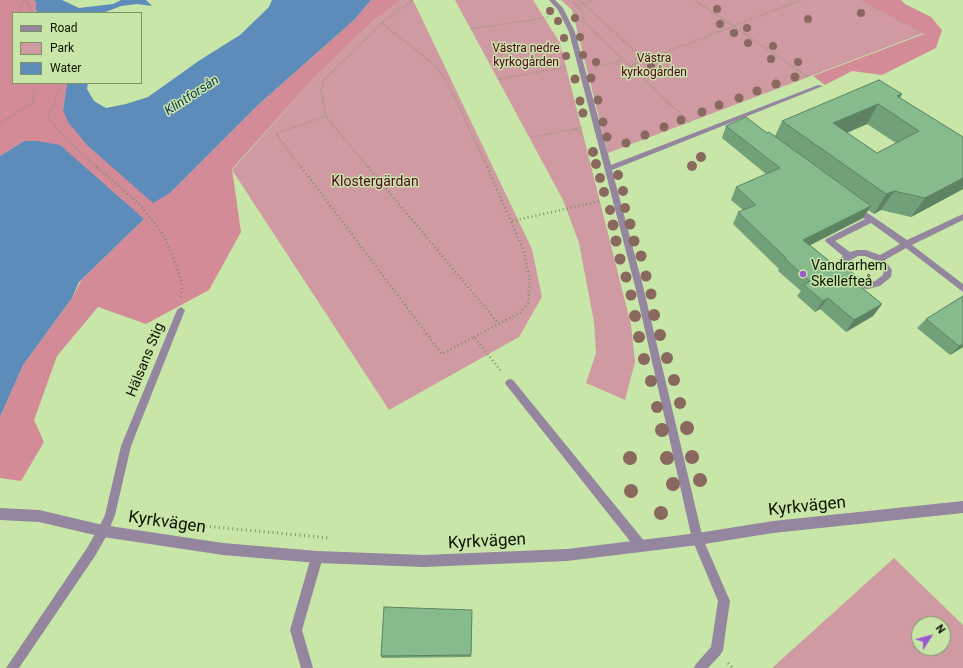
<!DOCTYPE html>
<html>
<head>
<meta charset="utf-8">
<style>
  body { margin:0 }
  #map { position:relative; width:963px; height:668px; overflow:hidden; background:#c9e6a9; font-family:Roboto,sans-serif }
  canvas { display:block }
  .legend { position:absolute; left:12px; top:12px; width:130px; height:72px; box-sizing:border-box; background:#c9e6a9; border:1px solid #7d9266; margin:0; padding:5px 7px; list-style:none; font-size:12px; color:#0b1401 }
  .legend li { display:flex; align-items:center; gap:8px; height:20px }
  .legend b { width:20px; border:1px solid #7d9266 }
  .north { position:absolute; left:911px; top:616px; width:40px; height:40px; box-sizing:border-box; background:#c9e6a9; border:1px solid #7d9266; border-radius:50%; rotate:54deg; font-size:11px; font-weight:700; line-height:16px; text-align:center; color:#0b1401 }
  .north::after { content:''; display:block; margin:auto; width:14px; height:18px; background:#9d59ce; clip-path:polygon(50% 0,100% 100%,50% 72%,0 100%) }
</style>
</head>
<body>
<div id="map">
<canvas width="963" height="668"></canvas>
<ul class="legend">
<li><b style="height:5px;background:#93869e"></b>Road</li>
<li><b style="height:11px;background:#cf9aa2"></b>Park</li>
<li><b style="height:11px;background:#5d8cba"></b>Water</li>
</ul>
<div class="north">N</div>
</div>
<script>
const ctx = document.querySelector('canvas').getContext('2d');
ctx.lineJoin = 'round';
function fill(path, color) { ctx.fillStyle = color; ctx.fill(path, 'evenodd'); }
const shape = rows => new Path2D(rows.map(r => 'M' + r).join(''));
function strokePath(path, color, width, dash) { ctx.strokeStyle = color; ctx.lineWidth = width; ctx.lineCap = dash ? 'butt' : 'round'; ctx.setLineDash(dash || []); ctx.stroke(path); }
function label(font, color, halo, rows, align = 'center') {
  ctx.font = font + ' Roboto,sans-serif'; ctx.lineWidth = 3; ctx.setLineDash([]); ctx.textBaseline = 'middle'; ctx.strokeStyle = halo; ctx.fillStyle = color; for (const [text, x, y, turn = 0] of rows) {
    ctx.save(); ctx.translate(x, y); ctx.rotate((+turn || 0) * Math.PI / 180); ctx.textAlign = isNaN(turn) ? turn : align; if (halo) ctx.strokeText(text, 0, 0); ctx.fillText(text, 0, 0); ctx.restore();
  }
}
const green = shape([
  [401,0,413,0,532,249,542,297,519,337,389,410,232,170,313,79,373,21],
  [455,0,533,0,560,43,631,325,635,362,625,400,586,383,596,353,594,322,579,243,563,200],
  [561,0,859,0,924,33,608,153,572,10],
  [894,558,963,625,963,668,772,668],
  [919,624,943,624,943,648,919,648]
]);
const forest = shape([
  [0,0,33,0,36,2,36,10,38,13,13,13,13,83,67,83,63,110,170,193,259,104,354,20,371,0,401,0,373,21,313,79,232,169,241,232,209,290,146,324,98,307,57,356,34,420,44,442,21,481,0,478,0,417,23,365,72,298,82,279,144,219,24,141,0,156],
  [859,0,901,0,905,4,931,17,942,30,936,48,882,75,852,71,825,85,813,76,924,34]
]);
const water = shape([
  [33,0,62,0,79,8,113,4,121,0,146,0,152,6,137,4,121,6,103,13,38,13,36,10,36,2],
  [272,0,371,0,354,20,259,104,170,193,153,203,87,145,68,122,63,110,67,83,88,83,87,89,94,101,106,108,126,104,148,97,200,60,240,35,269,7],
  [24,141,37,141,60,145,144,219,79,282,72,298,23,365,0,417,0,156]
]);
const pathFar2 = shape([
  [25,0,34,13],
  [579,0,645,60],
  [695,0,808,77],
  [574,3,582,11,584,22,690,123],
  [576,5,593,0],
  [20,13,23,0],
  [382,23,436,66,449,86,488,168],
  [471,29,550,17],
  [630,66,801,0],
  [595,67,623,60],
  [499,79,566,67],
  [58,83,59,89,48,117,65,138,98,168],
  [326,116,321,89,324,80,382,23,413,0],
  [0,123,33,103,34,83],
  [575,129,583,135],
  [532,137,582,128],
  [301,168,276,134,326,116,369,168]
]);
const pathFar1 = shape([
  [97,167,139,204,161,231,172,254,182,283,181,297],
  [301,167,442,354,474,337,501,371],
  [368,167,499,324],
  [512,221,601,201],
  [474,337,521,312,528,303,530,280,523,249,487,167]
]);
const path = shape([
  [183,524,330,538],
  [728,663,733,668]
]);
const service = shape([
  [549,0,555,0,563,8,575,32,611,165,818,85,823,86,612,170,643,286,703,539,730,601,723,650,721,654,708,668,694,668,696,664,711,647,718,601,692,539,635,286,569,32,558,10,549,0],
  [856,205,907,240,963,214,963,220,912,245,963,284,963,292,906,248,885,260,892,270,891,277,880,286,868,289,858,288,844,280,836,268,839,259,843,256,825,241,826,239,865,219,853,210,852,208,856,205],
  [871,223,900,244,880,255,866,250,857,250,850,252,835,241,871,223],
  [858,256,865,256,877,261,884,270,883,275,875,281,868,283,860,282,850,276,844,268,846,263,858,256],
  [181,307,185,310,131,446,115,515,107,535,95,556,19,668,6,668,87,548,99,527,105,515,121,446,177,310,181,307],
  [510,379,513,380,645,542,647,546,645,550,641,552,637,550,507,386,505,383,507,380,510,379],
  [317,551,321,553,323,557,302,630,313,668,301,668,290,630,311,557,313,553,317,551]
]);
const tertiary = shape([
  [963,501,963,513,773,533,698,545,567,561,424,567,317,563,223,555,103,537,39,522,0,520,0,508,39,510,103,525,223,543,317,551,424,555,567,549,698,533,773,521,963,501]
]);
const trees = [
  [717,9,4],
  [550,11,4],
  [861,13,4],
  [575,18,4],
  [808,19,4],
  [558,21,4],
  [720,24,4],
  [747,28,4],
  [734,33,4],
  [580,37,4],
  [564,38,4],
  [748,43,4],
  [773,46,4],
  [583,55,4],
  [566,56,4],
  [771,59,4],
  [596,62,4],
  [798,62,4],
  [651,66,4],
  [795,77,4.5],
  [591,78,4.5],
  [575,79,4.5],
  [776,84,4.5],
  [757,91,4.5],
  [739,98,4.5],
  [598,100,4.5],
  [580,101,4.5],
  [719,105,4.5],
  [702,112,4.5],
  [583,113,4.5],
  [681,120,4.5],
  [603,122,4.5],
  [664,127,4.5],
  [645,135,4.5],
  [607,137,4.5],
  [626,143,4.5],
  [593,152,5],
  [701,157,5],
  [596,164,5],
  [692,166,5],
  [618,175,5],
  [600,178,5],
  [623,191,5],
  [604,192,5],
  [625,208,5],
  [610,210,5],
  [630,224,5.5],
  [613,225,5.5],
  [616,241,5.5],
  [634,241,5.5],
  [641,256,5.5],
  [620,259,5.5],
  [646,276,5.5],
  [626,277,5.5],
  [651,294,5.5],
  [631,295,5.5],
  [654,315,6],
  [635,316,6],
  [660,335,6],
  [639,337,6],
  [667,358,6],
  [644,359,6],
  [674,380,6],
  [651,381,6],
  [680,403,6],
  [657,407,6],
  [687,428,7],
  [662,430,7],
  [692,457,7],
  [630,458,7],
  [667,458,7],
  [700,480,7],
  [673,484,7],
  [631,491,7],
  [661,513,7]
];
const wall = shape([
  [902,94,899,98,963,137,963,189,911,217,881,210,874,214,868,210,863,218,810,245,882,304,873,316,846,332,820,309,815,312,797,296,801,291,778,271,779,269,733,224,738,212,743,210,731,200,736,187,766,174,722,138,726,126,767,133,775,136,782,121],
  [867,124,896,143,877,153,847,133],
  [963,296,963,347,950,355,917,328,926,319],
  [472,610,471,657,382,658,381,656]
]);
const shadedWall = shape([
  [902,94,891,113,897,96],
  [878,104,867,124,823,143,833,123],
  [963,178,963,189,911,217,925,198],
  [894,191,881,210,874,214,886,194],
  [871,206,863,218,797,252,803,240],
  [828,298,820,309,815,312,823,301],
  [882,304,873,316,846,332,854,320],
  [963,344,963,347,950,355,959,346]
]);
const building = shape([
  [879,80,902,94,897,96,963,137,963,178,925,198,894,191,886,194,782,121,879,80],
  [878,104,919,131,877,153,833,123,878,104],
  [746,117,767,133,769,132,871,206,803,240,837,267,842,264,861,280,856,283,882,304,854,320,828,298,823,301,804,285,810,281,785,259,786,258,738,212,756,205,736,187,780,168,726,126,746,117],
  [963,296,963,344,959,346,926,319,963,296],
  [384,607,472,610,471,655,381,656,384,607]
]);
const markers = [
  [803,274,4,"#9d59ce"]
];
const farParknames = [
  ["Västra nedre",526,49],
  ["kyrkogården",526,63],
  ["Västra",654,59],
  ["kyrkogården",654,73]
];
const farWaternames = [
  ["Klintforsån",192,96,-33]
];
const parkNames = [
  ["Klostergärdan",375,182]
];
const poiNames = [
  ["Vandrarhem",811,266],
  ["Skellefteå",811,282]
];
const streetNames = [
  ["Hälsans Stig",146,360,-68]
];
const nearStreetnames = [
  ["Kyrkvägen",807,507,-6],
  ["Kyrkvägen",167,523,8],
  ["Kyrkvägen",487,542,-3]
];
fill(green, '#cf9aa2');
fill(forest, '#d28b97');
fill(water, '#5d8cba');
strokePath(pathFar2, '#7d9165', 2, [0.5, 2]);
strokePath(pathFar1, '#7d9165', 2.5, [1, 3]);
strokePath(path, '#7d9165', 3, [1, 3.5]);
fill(service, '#93869e');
fill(tertiary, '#93869e');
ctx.fillStyle = '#89685d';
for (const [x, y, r] of trees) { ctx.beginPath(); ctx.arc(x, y, r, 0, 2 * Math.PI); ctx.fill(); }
fill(wall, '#72a179');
fill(shadedWall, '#5d8363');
fill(building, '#85bb8d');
strokePath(building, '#5d8363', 1);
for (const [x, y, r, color] of markers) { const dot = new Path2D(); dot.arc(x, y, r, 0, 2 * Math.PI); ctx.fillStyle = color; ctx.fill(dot); strokePath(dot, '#c9e6a9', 1.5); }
label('12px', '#55001e', '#c9e6a9', farParknames);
label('italic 13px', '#0e3352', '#c9e6a9', farWaternames);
label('14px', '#55001e', '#c9e6a9', parkNames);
label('14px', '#0b1401', '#c9e6a9', poiNames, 'left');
label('14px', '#0b1401', '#c9e6a9', streetNames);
label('17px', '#0b1401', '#c9e6a9', nearStreetnames);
</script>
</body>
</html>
